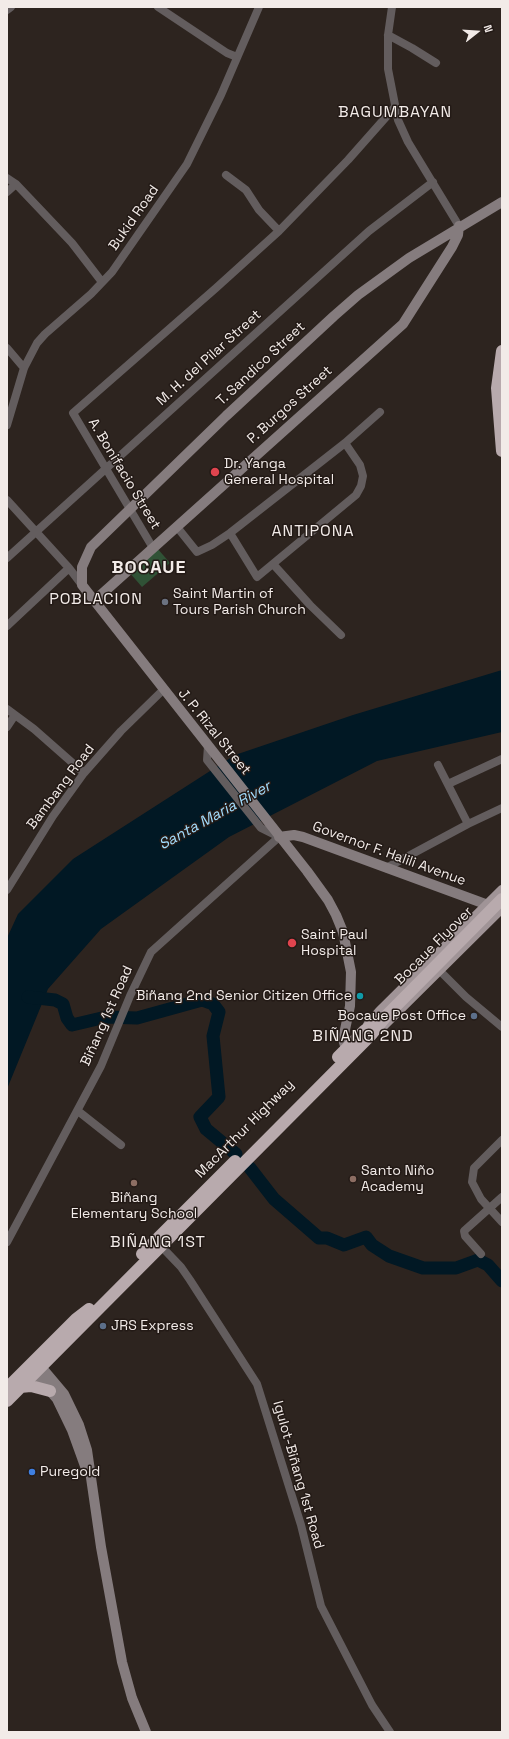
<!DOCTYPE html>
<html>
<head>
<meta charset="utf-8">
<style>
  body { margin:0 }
  #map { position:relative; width:509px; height:1739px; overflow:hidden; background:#2d241f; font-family:"Space Grotesk",sans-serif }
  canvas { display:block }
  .frame { position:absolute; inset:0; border:8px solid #f2ebe8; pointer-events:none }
  .north { position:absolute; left:457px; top:12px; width:40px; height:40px; -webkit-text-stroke:3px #231a16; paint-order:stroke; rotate:73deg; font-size:11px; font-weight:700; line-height:16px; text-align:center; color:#f2ebe8 }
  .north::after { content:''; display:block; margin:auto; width:14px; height:18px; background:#f2ebe8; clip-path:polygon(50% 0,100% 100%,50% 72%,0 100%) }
</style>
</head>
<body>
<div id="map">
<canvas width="509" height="1739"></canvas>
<div class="frame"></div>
<div class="north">N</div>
</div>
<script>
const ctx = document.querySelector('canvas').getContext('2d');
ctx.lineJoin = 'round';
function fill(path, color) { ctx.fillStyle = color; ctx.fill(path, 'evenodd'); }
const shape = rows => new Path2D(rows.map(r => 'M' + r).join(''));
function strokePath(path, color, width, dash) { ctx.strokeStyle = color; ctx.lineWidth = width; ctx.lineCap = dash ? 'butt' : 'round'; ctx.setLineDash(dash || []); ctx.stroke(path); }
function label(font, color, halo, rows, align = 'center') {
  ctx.font = font + ' "Space Grotesk",sans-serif'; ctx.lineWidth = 3; ctx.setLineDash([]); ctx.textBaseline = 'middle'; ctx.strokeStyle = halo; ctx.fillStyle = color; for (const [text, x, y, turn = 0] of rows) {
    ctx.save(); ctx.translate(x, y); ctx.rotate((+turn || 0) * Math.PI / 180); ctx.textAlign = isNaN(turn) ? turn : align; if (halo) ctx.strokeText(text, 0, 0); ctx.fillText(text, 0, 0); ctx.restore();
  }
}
const green = shape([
  [157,548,170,563,142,587,129,572]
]);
const water = shape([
  [502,670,502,732,377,761,229,837,101,929,48,989,7,1089,7,938,18,914,73,859,235,755,353,715]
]);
const river = shape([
  [28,997,55,1000,63,1004,67,1018,72,1025,106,1017,137,1018,202,1000,213,1004,219,1012,213,1036,219,1097,200,1117,206,1129,236,1154],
  [250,1168,274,1199,319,1238,327,1238,344,1245,366,1237,372,1245,389,1256,423,1268,456,1268,478,1260,488,1265,502,1281]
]);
const street = shape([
  [158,7,227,53,237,57],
  [392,7,388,35,388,69,398,120,408,142,459,226],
  [7,10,11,7],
  [388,35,412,48,436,63],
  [226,175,246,190,259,210,279,231],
  [7,178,16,184,72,243,102,282],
  [7,192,16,184],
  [7,348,24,368],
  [7,425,24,368,37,343,45,334,91,294,112,272,187,164,221,95,259,7],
  [7,500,69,568,82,585],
  [177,527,197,552,212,545,230,533,345,443,380,412],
  [230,533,257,577,356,495,361,486,363,476,360,465,345,443],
  [153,548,73,413,216,288,279,231,348,160,394,108],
  [7,558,369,231,433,182],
  [273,564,310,605,341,635],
  [7,626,69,568],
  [7,709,34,729,84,773],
  [7,727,15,715],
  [438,765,468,824],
  [448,784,502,759],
  [386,868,468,824,502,808],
  [7,890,53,816,84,773,121,731,163,690],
  [440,971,466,997,502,1027],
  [78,1111,121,1145],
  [502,1140,474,1168,472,1182,481,1199,502,1222],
  [7,1242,101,1066,130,996,151,952,279,837,261,828,207,760,208,746],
  [159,1244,181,1267,190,1280,257,1384,301,1525,321,1606,372,1705,390,1732],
  [481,1254,465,1236,464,1231,502,1197]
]);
const secondary = shape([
  [94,601,403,324,452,247,458,235,459,226],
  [279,837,294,835,303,837,488,905],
  [351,1054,346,1049,343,1039,350,1006,351,972,343,932,336,915,328,900,307,871,82,585,82,567,91,547,226,416,334,316,358,295,409,258,502,202],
  [37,1362,64,1394,79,1425,87,1450,101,1547,122,1662,132,1698,146,1732],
  [30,1368,57,1399,72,1430,85,1466]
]);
const primary = shape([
  [368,1025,380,1011,502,890],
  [381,1028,502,908]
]);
const highway = shape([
  [502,351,497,388,502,451],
  [338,1057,364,1031,377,1021],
  [142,1254,235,1161],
  [20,1387,31,1386,50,1391],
  [7,1388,76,1319,89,1309],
  [7,1401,371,1035,387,1015]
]);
const highwayBridge = shape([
  [387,1015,502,899]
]);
const markers = [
  [215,472,5,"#e0444e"],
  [165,602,4,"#6b7280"],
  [292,943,5,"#e0444e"],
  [360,996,4,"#0f9aa8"],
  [474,1016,4,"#5c6f8a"],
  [353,1179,4,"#8d6e63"],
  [134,1183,4,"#8d6e63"],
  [103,1326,4,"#5c6f8a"],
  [32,1472,4,"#3f7fe0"]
];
const streetNames = [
  ["Bukid Road",134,218,-55],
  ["M. H. del Pilar Street",209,358,-42],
  ["T. Sandico Street",261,364,-43],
  ["P. Burgos Street",290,405,-42],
  ["A. Bonifacio Street",124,474,59],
  ["J. P. Rizal Street",214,732,51],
  ["Bambang Road",61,787,-53],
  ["Governor F. Halili Avenue",389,854,20],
  ["Bocaue Flyover",434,946,-45],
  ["Biñang 1st Road",107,1016,-66],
  ["MacArthur Highway",245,1129,-45],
  ["Igulot-Biñang 1st Road",298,1475,74]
];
const poiNames = [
  ["Dr. Yanga",224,464],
  ["General Hospital",224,480],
  ["Saint Martin of",173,594],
  ["Tours Parish Church",173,610],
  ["Saint Paul",301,935],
  ["Hospital",301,951],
  ["Biñang 2nd Senior Citizen Office",352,996,"right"],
  ["Bocaue Post Office",466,1016,"right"],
  ["Santo Niño",361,1171],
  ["Academy",361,1187],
  ["Biñang",134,1198,"center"],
  ["Elementary School",134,1214,"center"],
  ["JRS Express",111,1326],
  ["Puregold",40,1472]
];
const waterNames = [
  ["Santa Maria River",215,816,-29]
];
const quarterNames = [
  ["BAGUMBAYAN",395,113],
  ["ANTIPONA",313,532],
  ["POBLACION",96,600],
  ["BIÑANG 2ND",363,1037],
  ["BIÑANG 1ST",158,1243]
];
const districtNames = [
  ["BOCAUE",149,568]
];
fill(green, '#305236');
fill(water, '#011824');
strokePath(river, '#011824', 13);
strokePath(street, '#635d5e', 8);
strokePath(secondary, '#857c7e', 10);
strokePath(primary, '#a09497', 10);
strokePath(highway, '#b8aaad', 12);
strokePath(highwayBridge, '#b8aaad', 12);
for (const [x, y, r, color] of markers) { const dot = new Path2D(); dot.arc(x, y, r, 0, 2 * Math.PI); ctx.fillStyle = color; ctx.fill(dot); strokePath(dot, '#231a16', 1.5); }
label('14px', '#f2ebe8', '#231a16', streetNames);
label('14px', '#f2ebe8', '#231a16', poiNames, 'left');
label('italic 15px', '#a2ddfe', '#231a16', waterNames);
ctx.letterSpacing = '1px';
label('16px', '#f2ebe8', '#231a16', quarterNames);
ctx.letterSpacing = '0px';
ctx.letterSpacing = '1px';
label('bold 18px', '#f2ebe8', '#231a16', districtNames);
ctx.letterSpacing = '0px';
</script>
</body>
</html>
